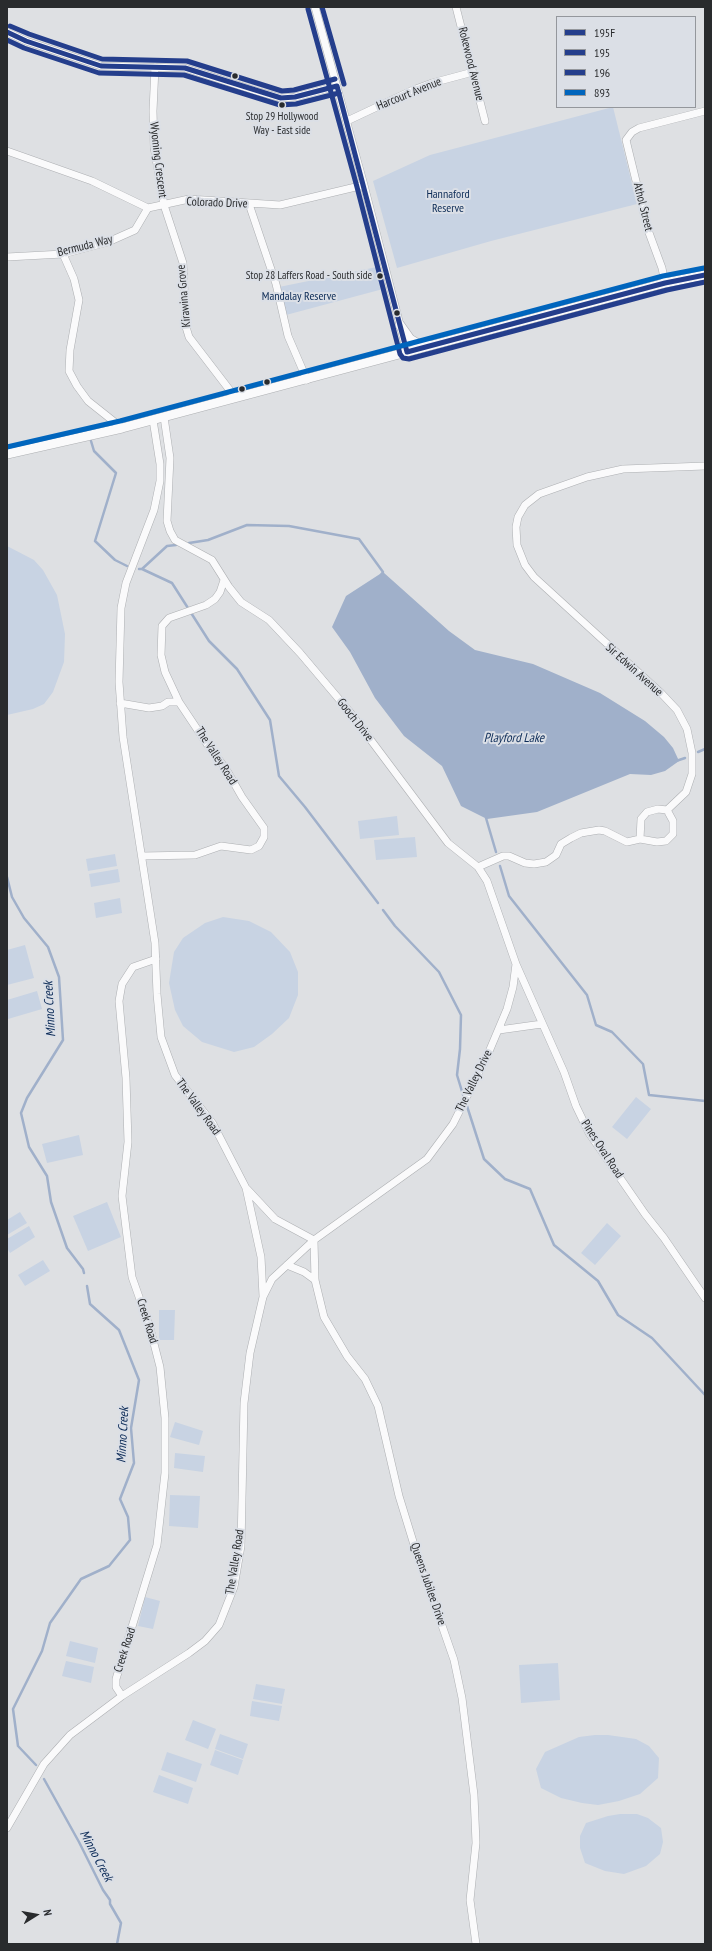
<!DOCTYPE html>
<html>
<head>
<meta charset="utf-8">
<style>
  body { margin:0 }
  #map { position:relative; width:712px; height:1951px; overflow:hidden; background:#dee0e3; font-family:"PT Sans Narrow",sans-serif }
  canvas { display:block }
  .frame { position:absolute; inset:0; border:8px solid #292b2d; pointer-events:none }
  .legend { position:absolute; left:556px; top:16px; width:140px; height:92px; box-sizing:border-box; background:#dbdfe6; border:1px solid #94979c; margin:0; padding:5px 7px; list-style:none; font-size:12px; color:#292b2d }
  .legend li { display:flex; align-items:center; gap:8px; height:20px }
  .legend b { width:20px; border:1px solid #94979c }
  .north { position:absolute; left:16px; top:1895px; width:40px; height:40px; -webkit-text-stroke:3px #dbdfe6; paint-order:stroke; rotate:79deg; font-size:11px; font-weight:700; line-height:16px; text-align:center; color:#292b2d }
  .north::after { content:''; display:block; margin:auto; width:14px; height:18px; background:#292b2d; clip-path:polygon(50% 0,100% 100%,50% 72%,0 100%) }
</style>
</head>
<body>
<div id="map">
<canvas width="712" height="1951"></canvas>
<div class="frame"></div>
<ul class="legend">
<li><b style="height:5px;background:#243e8c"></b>195F</li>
<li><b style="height:5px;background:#243e8c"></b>195</li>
<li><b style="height:5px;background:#243e8c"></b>196</li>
<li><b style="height:5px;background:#0065bd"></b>893</li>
</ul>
<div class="north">N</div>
</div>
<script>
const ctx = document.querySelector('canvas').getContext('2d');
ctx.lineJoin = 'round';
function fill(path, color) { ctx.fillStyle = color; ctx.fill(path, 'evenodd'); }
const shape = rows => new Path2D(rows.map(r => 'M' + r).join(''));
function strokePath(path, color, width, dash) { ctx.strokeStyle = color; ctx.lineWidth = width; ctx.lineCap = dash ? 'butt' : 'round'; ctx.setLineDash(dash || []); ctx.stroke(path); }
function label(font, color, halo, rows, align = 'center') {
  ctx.font = font + ' "PT Sans Narrow",sans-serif'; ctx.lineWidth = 4; ctx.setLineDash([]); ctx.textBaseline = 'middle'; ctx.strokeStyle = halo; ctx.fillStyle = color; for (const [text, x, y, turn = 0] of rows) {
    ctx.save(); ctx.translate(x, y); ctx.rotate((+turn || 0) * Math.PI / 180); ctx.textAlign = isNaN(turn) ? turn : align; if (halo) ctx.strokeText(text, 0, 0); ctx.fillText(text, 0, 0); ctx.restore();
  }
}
const green = shape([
  [613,107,637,204,491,241,397,268,373,181,430,155],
  [377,267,383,289,286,315,279,287],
  [7,546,34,560,43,570,57,595,65,634,64,662,53,692,44,704,33,709,7,715],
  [397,816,399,835,360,839,358,821],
  [415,837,417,857,376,860,374,840],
  [115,854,117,866,88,871,86,859],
  [118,869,120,882,91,887,89,874],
  [120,898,122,913,96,918,94,903],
  [223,917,249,921,271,932,290,952,298,972,298,995,289,1018,272,1034,254,1047,234,1052,202,1042,183,1026,175,1010,169,983,174,952,183,938,205,923],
  [25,945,34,978,7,985,7,950],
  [37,991,42,1009,8,1019,7,1000],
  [636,1097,651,1109,627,1139,612,1127],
  [79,1135,83,1155,47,1163,42,1144],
  [107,1202,121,1237,88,1251,73,1216],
  [20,1212,27,1223,7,1235,7,1220],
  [607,1223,621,1236,595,1265,581,1253],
  [29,1226,35,1237,10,1253,7,1248,7,1239],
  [43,1260,50,1271,25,1286,18,1275],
  [159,1310,175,1310,174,1340,159,1340],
  [175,1422,203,1431,199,1445,170,1437],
  [175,1453,205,1456,203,1472,174,1468],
  [170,1495,200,1496,198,1528,169,1526],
  [145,1597,160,1601,153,1629,138,1626],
  [70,1641,98,1648,95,1663,66,1656],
  [66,1661,94,1667,91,1683,62,1676],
  [558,1663,560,1700,521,1703,519,1665],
  [256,1684,285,1689,282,1704,253,1699],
  [252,1701,282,1706,279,1721,250,1716],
  [193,1720,216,1729,208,1749,185,1740],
  [220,1734,248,1744,243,1759,215,1749],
  [595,1735,608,1735,636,1739,649,1746,659,1758,658,1778,640,1794,619,1801,598,1805,582,1803,561,1798,541,1788,536,1769,545,1752,579,1737],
  [215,1750,243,1760,238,1775,210,1765],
  [167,1752,202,1764,196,1782,161,1770],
  [159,1775,193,1788,188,1804,153,1792],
  [620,1814,637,1814,648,1818,661,1828,663,1842,660,1854,646,1866,624,1874,605,1871,585,1863,580,1848,580,1836,586,1823,608,1816]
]);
const water = shape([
  [383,572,449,631,475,650,533,664,600,693,645,721,664,737,673,748,679,761,665,771,651,775,630,774,537,812,487,819,461,806,442,766,404,736,375,698,350,652,332,627,346,596]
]);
const stream = shape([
  [91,441,94,451,116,473,95,541,115,560,127,566],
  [189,543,208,540,247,525,289,526,359,539,383,572,381,575],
  [139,569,142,569,167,546,176,545],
  [142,569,172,583,209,641,237,669,270,720,279,776,305,807,378,903],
  [698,752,705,749],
  [676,761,685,758],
  [486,818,496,852],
  [500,866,509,896,587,995,596,1025,612,1032,643,1064,649,1095,705,1101],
  [7,877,12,897,24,918,48,947,59,977,63,1040,27,1098,21,1113,29,1147,47,1176,51,1202,67,1248,83,1269,84,1273],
  [383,910,395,926,439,972,461,1015,460,1049,457,1075,464,1098],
  [466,1103,484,1159,505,1179,530,1189,554,1245,598,1281,618,1315,652,1338,705,1395],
  [36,1765,18,1746,13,1709,42,1651,50,1623,81,1579,109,1566,130,1540,128,1517,120,1499,134,1463,131,1428,139,1380,119,1330,90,1304,87,1286],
  [44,1779,79,1842,103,1890,110,1900,110,1904,121,1923,117,1944]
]);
const minor = shape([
  [315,7,364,185,407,352],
  [456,7,485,121],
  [7,32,26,41,101,66,185,68,256,91,281,98,295,97,337,86],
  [155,67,153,111,154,147,164,205,183,263,186,327,189,337,235,397],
  [347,121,413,90,432,83,473,72],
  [7,151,92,181,148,208,189,199,280,205,364,185],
  [249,204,276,284,288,336,307,380],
  [63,254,74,279,79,300,70,350,69,371,77,386,88,401,122,428],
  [7,257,63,254,108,242,135,230,148,208],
  [665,283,662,268,648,230,626,140,632,132,639,128,705,111],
  [153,420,160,464,160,481,154,510,126,583,121,608,119,682,123,737,155,943,157,994,161,1037,175,1075,213,1124,246,1188,261,1257,263,1296],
  [120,703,149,708,162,706,168,702,179,702],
  [640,839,641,819,647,812,658,809,667,810,686,792,692,774,692,753,687,729,677,710,661,693,534,577,525,565,517,545,516,527,518,517,525,505,539,494,587,477,623,469,705,466],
  [640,839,657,842,666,841,673,834,673,821,667,810],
  [142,856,195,855,221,846,251,850,259,846,264,837,264,828,242,797,226,769,207,744,179,702,165,672,161,655,162,626,169,618,206,605,215,599,220,592,224,580],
  [478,867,503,856,509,856,525,863,534,864,546,862,556,855,561,844,571,838,581,833,599,830,605,831,627,842,640,839],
  [516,964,564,1072,576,1106,589,1133,645,1214,664,1238,705,1298],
  [499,1030,542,1024],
  [247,1189,275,1219,314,1240],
  [314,1240,315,1280,324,1317,347,1356,365,1379,378,1406,399,1496,415,1548,454,1660,462,1698,474,1795,476,1843,470,1900,476,1944],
  [287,1265,304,1272,315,1280],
  [122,1696,116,1687,116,1679,157,1545,165,1473,165,1418,160,1367,150,1328,132,1277,122,1196,128,1142,126,1078,119,1001,122,984,133,967,156,959],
  [7,1828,44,1764,70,1735,122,1696,189,1653,205,1641,219,1625,234,1587,241,1546,244,1403,250,1353,263,1297,272,1279,314,1240,427,1159,453,1124,488,1054,507,1009,513,987,516,964,487,881,478,867,448,843,349,711,300,653,269,620,241,602,229,587,212,560,175,540,170,531,167,521,170,458,164,417]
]);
const secondary = shape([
  [400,325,410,339,420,345,429,345],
  [7,454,122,428,665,283,705,275]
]);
const bus1 = shape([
  [7,32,26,41,101,66,185,68,281,98,295,97,337,86],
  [337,86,407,352],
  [407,352,665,283,705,275]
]);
const bus2 = shape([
  [308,9,357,187,400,354,403,358,409,359,667,290,705,282],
  [7,40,24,48,99,73,184,75,280,105,296,104,339,93]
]);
const bus3 = shape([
  [322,7,344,84],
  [10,26,29,34,102,59,187,61,282,91,294,90,335,79]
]);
const bus4 = shape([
  [7,447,120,421,663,276,704,268]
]);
const markers = [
  [235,76,3.5,"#292b2d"],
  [282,105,3.5,"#292b2d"],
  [380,276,3.5,"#292b2d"],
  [397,313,3.5,"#292b2d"],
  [267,382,3.5,"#292b2d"],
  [242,389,3.5,"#292b2d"]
];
const busNames = [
  ["Stop 29 Hollywood",282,117],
  ["Way - East side",282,131],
  ["Stop 28 Laffers Road - South side",372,276,"right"]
];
const streetNames = [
  ["Rokewood Avenue",471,64,76],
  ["Harcourt Avenue",409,94,-22],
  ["Wyoming Crescent",158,160,83],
  ["Colorado Drive",217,203,2],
  ["Athol Street",643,207,76],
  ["Bermuda Way",85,246,-14],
  ["Kirawina Grove",184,296,-95],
  ["Sir Edwin Avenue",634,670,42],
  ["Gooch Drive",355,720,52],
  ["The Valley Road",216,756,57],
  ["The Valley Drive",474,1081,-64],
  ["The Valley Road",198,1107,54],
  ["Pines Oval Road",602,1149,57],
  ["Creek Road",147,1321,73],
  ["The Valley Road",235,1562,-81],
  ["Queens Jubilee Drive",428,1584,71],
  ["Creek Road",125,1650,-72]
];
const parkNames = [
  ["Hannaford",448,195],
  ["Reserve",448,209],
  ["Mandalay Reserve",299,297]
];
const waterNames = [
  ["Playford Lake",514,738],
  ["Minno Creek",50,1009,-93],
  ["Minno Creek",123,1435,-87],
  ["Minno Creek",96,1856,62]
];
fill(green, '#c8d3e3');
fill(water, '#a0b0ca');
strokePath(stream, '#a0b0ca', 2.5);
strokePath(minor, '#adafb2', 8);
strokePath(secondary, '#adafb2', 10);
strokePath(minor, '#fafafb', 7);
strokePath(secondary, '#fafafb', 9);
strokePath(bus1, '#243e8c', 5);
strokePath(bus2, '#243e8c', 5);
strokePath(bus3, '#243e8c', 5);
strokePath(bus4, '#0065bd', 5);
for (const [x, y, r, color] of markers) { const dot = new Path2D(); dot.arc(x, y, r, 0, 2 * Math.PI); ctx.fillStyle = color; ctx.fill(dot); strokePath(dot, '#dbdfe6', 1.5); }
label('11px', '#292b2d', '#dbdfe6', busNames);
label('12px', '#292b2d', '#dbdfe6', streetNames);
label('12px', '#0c2b56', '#dbdfe6', parkNames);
label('italic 13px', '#0c2b57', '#dbdfe6', waterNames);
</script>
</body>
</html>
